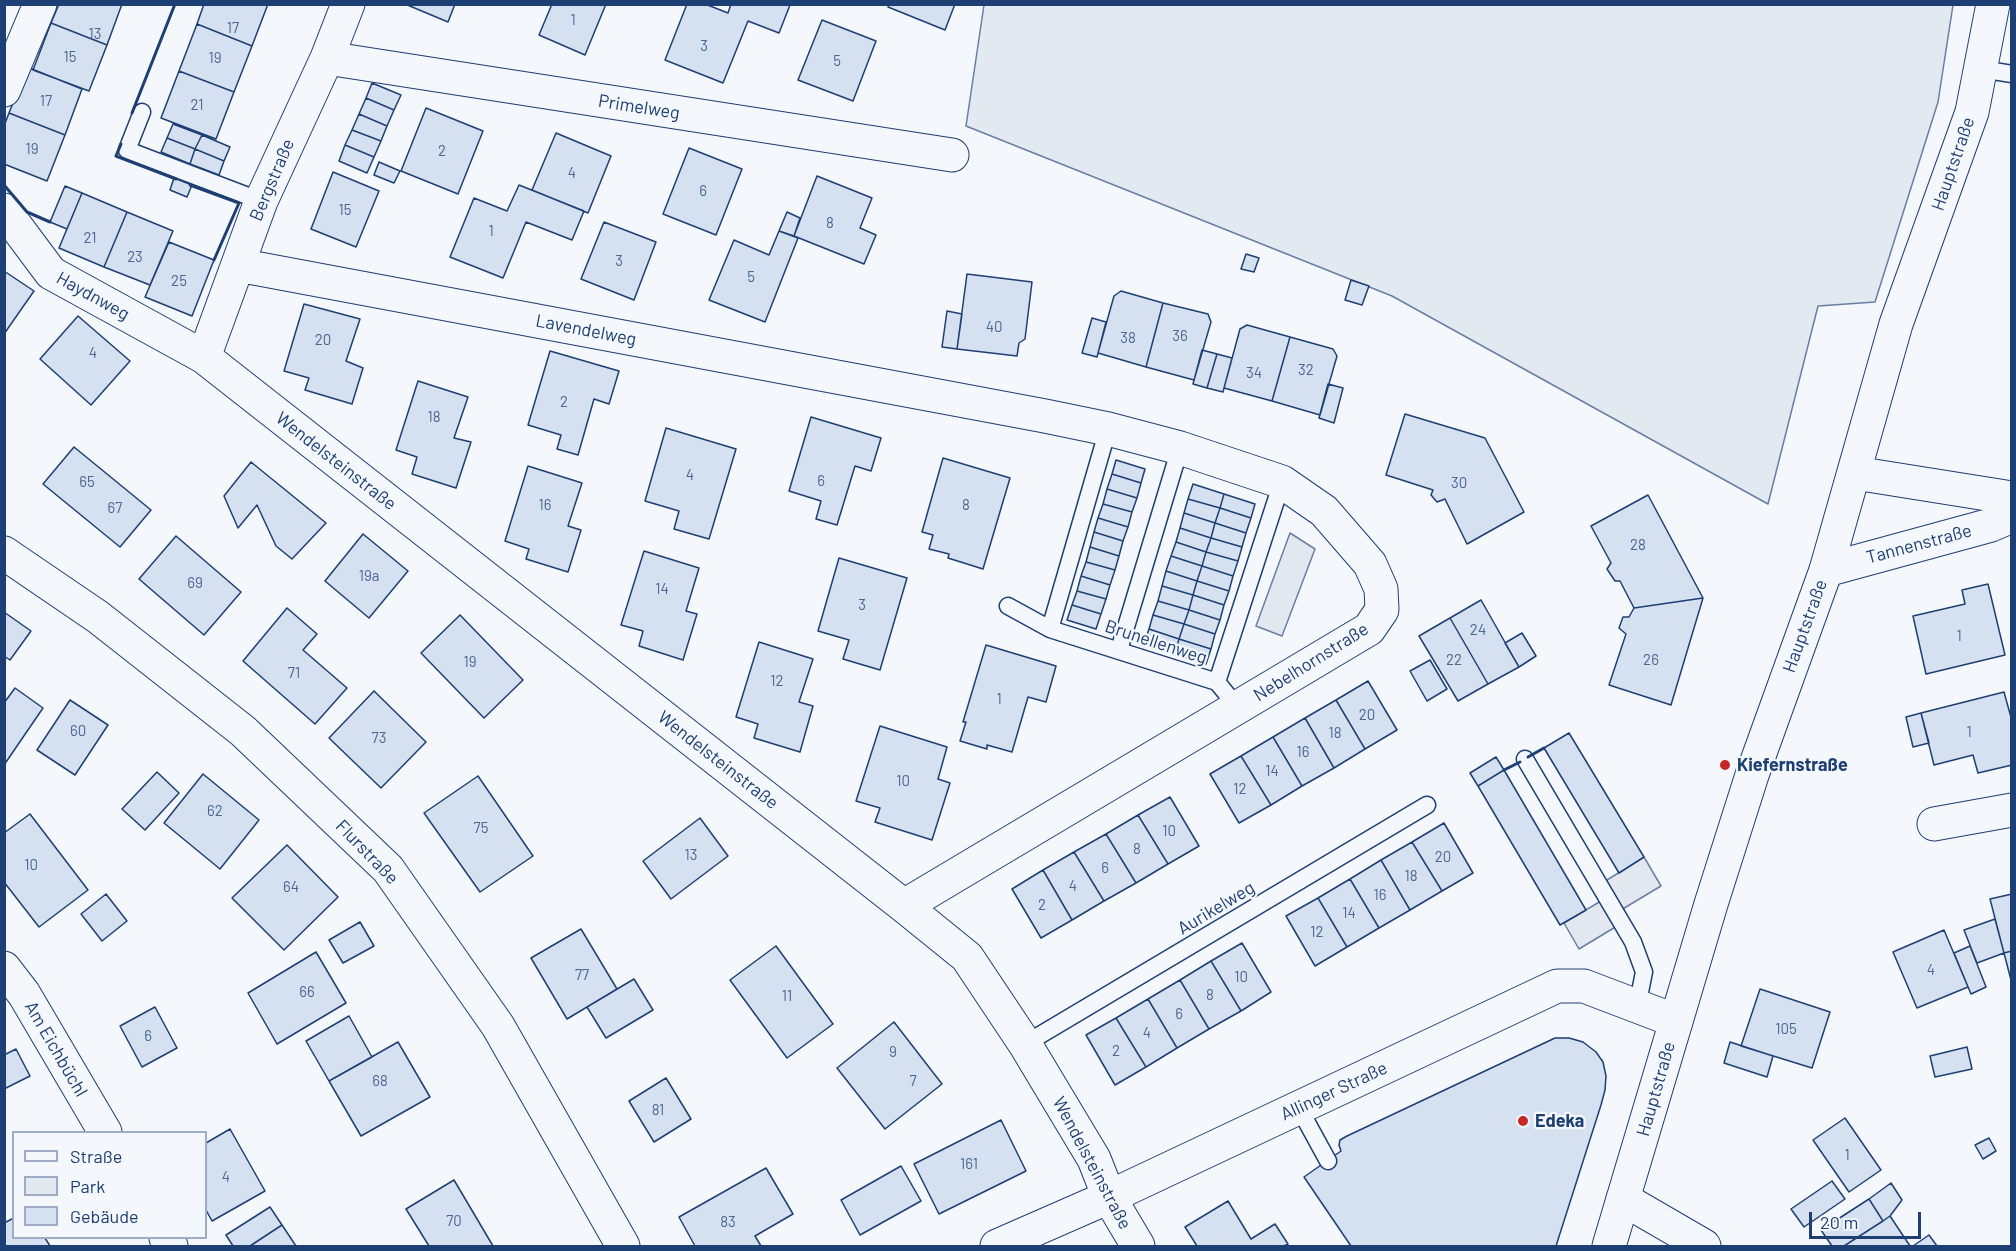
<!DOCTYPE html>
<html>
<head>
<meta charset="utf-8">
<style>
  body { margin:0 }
  #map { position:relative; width:2016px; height:1251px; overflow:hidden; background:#f4f7fb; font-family:Barlow,sans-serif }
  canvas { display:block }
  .frame { position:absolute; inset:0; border:6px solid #1d3f73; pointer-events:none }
  .legend { position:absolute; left:12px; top:1131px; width:195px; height:108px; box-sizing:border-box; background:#f4f7fb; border:2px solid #9eadc5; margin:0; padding:8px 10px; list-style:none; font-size:18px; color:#1d3f73 }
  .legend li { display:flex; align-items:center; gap:12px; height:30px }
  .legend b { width:30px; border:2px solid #9eadc5 }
  .scale { position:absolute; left:1809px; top:1212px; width:112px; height:27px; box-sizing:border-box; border:3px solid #1d3f73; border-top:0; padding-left:8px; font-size:18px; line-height:21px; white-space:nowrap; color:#1d3f73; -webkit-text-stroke:4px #f4f7fb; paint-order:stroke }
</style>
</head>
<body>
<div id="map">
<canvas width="2016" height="1251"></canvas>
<div class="frame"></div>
<ul class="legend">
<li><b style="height:8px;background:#f4f7fb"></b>Straße</li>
<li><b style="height:16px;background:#e3e9f0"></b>Park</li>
<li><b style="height:16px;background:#d5e0f0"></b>Gebäude</li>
</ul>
<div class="scale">20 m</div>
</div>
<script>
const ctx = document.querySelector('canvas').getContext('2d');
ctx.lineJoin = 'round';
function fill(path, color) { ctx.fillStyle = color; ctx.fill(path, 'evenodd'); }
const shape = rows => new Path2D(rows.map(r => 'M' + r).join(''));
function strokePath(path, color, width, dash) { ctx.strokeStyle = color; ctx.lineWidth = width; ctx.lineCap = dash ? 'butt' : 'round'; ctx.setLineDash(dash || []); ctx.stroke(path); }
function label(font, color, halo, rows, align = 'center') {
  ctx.font = font + ' Barlow,sans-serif'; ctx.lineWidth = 4.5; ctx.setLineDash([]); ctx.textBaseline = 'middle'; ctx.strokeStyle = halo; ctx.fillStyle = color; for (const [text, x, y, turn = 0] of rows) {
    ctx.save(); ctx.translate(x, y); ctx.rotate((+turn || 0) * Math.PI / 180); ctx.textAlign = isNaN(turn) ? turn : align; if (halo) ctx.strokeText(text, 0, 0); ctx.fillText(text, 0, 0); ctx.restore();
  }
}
const green = shape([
  [984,5,1953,5,1938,102,1875,302,1818,306,1768,504,1392,296,966,126,984,5]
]);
const parking = shape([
  [1290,533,1315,549,1282,636,1256,626,1290,533],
  [1644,857,1661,886,1616,913,1622,923,1579,949,1564,923,1606,898,1599,885,1644,857]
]);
const building = shape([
  [59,4,122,4,107,45,51,23,59,4],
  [204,4,268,4,252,46,197,24,204,4],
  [405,4,455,4,448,22,405,4],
  [552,4,606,4,585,55,539,35,552,4],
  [687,4,705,4,728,13,731,4,790,5,779,33,748,21,723,83,665,60,687,4],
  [889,4,955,4,945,30,888,7,889,4],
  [822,20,876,41,853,101,798,80,822,20],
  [51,23,107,45,89,91,33,70,51,23],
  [197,24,252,46,234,92,179,71,197,24],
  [27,67,82,89,65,135,9,113,27,67],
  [179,71,234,92,216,139,161,118,179,71],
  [372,83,401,95,394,110,366,98,372,83],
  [366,98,394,110,387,126,359,114,366,98],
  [426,108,483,131,458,194,401,171,426,108],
  [9,113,65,135,47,181,4,164,4,126,9,113],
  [359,114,387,126,381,141,352,130,359,114],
  [173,124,202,135,195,149,167,138,173,124],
  [352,130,381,141,374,157,345,145,352,130],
  [556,133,611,156,588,213,532,190,556,133],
  [202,135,230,147,224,161,195,149,202,135],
  [167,138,195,149,190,164,161,152,167,138],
  [345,145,374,157,367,173,339,161,345,145],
  [689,148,742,169,716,235,663,214,689,148],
  [195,149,224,161,219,175,190,164,195,149],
  [379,162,400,171,394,183,374,175,379,162],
  [333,172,379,191,356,247,311,229,333,172],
  [817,176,872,198,860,228,876,235,864,264,794,236,817,176],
  [174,178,192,185,187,197,170,190,174,178],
  [519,185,584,211,572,240,526,222,503,278,450,257,474,198,507,211,519,185],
  [65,186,82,193,67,229,50,222,65,186],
  [82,193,127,212,104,267,59,248,82,193],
  [127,212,173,231,150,285,104,267,127,212],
  [787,212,800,218,794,236,779,231,787,212],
  [604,222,656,242,634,300,581,279,604,222],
  [779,231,798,238,765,322,709,300,734,240,769,255,779,231],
  [169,242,214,260,192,316,145,297,169,242],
  [1246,254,1259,258,1254,272,1241,269,1246,254],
  [4,271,34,291,4,334,4,271],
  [967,274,1032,282,1025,339,1019,343,1017,356,957,349,967,274],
  [1351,280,1369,286,1362,305,1345,300,1351,280],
  [1121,291,1163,303,1146,367,1098,353,1114,296,1121,291],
  [1163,303,1208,314,1211,322,1194,380,1146,367,1163,303],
  [304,304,360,319,346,361,363,368,352,404,305,390,309,378,284,371,304,304],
  [947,311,962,314,957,349,942,347,947,311],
  [78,316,130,361,91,405,40,359,78,316],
  [1092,318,1106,322,1097,357,1082,353,1092,318],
  [1247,325,1290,337,1272,401,1224,388,1240,329,1247,325],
  [1290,337,1333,349,1337,356,1320,415,1272,401,1290,337],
  [1202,350,1217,354,1207,388,1193,384,1202,350],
  [550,351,619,371,609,404,594,399,578,455,557,449,561,435,528,425,550,351],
  [1217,354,1232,358,1223,392,1207,388,1217,354],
  [418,381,468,397,454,438,471,442,456,488,412,474,417,457,396,450,418,381],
  [1328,384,1343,388,1334,423,1319,418,1328,384],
  [1405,414,1485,438,1524,512,1467,544,1445,499,1437,502,1431,495,1433,490,1386,475,1405,414],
  [811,417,881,438,871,471,855,466,837,525,816,519,821,501,789,491,811,417],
  [666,428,736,449,709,539,674,529,679,511,645,501,666,428],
  [74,447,151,510,120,547,43,484,74,447],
  [943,458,1010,478,983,569,948,558,949,554,929,549,933,535,922,532,943,458],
  [1116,460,1145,469,1141,483,1112,474,1116,460],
  [251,462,326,523,292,559,276,546,257,505,238,528,224,496,251,462],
  [528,466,582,483,568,526,581,530,568,572,526,559,529,549,505,541,528,466],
  [1112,474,1141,483,1137,498,1107,489,1112,474],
  [1193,484,1224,494,1220,508,1188,499,1193,484],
  [1107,489,1137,498,1132,512,1103,504,1107,489],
  [1224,494,1255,504,1251,518,1220,508,1224,494],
  [1648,495,1703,598,1634,608,1620,581,1615,581,1607,569,1611,563,1591,526,1648,495],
  [1188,499,1220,508,1215,523,1184,513,1188,499],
  [1103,504,1132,512,1128,527,1098,518,1103,504],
  [1220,508,1251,518,1246,533,1215,523,1220,508],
  [1184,513,1215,523,1211,538,1180,528,1184,513],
  [1098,518,1128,527,1123,541,1094,532,1098,518],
  [1215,523,1246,533,1242,547,1211,538,1215,523],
  [1180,528,1211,538,1206,552,1176,542,1180,528],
  [1094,532,1123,541,1119,556,1090,547,1094,532],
  [363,534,408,571,369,618,325,581,363,534],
  [176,536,241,592,204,635,139,579,176,536],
  [1211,538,1242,547,1238,561,1206,552,1211,538],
  [1176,542,1206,552,1202,566,1171,556,1176,542],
  [1090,547,1119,556,1115,570,1086,562,1090,547],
  [644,551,699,568,686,611,697,614,683,660,639,646,643,631,621,625,644,551],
  [1206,552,1238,561,1233,576,1202,566,1206,552],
  [1171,556,1202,566,1197,581,1166,571,1171,556],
  [839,558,907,578,880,670,843,659,849,640,818,631,839,558],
  [1086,562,1115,570,1110,585,1081,576,1086,562],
  [1202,566,1233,576,1229,591,1197,581,1202,566],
  [1166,571,1197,581,1193,595,1162,586,1166,571],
  [1081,576,1110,585,1106,599,1077,591,1081,576],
  [1197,581,1229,591,1224,605,1193,595,1197,581],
  [1988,584,2005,655,1926,674,1913,616,1965,604,1962,590,1988,584],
  [1162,586,1193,595,1189,610,1158,601,1162,586],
  [1077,591,1106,599,1101,614,1072,605,1077,591],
  [1193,595,1224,605,1220,620,1189,610,1193,595],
  [1703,598,1671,705,1609,685,1626,634,1619,628,1623,617,1629,617,1634,608,1703,598],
  [1481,600,1519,667,1488,684,1450,618,1481,600],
  [1158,601,1189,610,1184,624,1153,615,1158,601],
  [1072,605,1101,614,1096,629,1067,620,1072,605],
  [287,608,317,634,303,650,347,688,315,724,243,661,287,608],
  [1189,610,1220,620,1215,634,1184,624,1189,610],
  [4,612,31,631,10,660,4,656,4,612],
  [460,615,523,680,484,718,421,653,460,615],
  [1153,615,1184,624,1179,639,1149,629,1153,615],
  [1450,618,1488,684,1458,701,1419,636,1450,618],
  [1184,624,1215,634,1211,649,1179,639,1184,624],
  [1149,629,1179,639,1175,654,1144,644,1149,629],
  [1522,633,1536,656,1519,667,1505,643,1522,633],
  [1179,639,1211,649,1206,664,1175,654,1179,639],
  [759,642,813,659,799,702,813,706,800,752,754,738,758,724,736,717,759,642],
  [986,645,1056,666,1046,702,1028,697,1012,752,987,745,987,749,960,741,966,722,963,722,986,645],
  [1430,660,1447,689,1427,701,1410,671,1430,660],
  [1368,681,1397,730,1365,749,1336,700,1368,681],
  [15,688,43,708,4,765,4,703,15,688],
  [374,691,426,742,381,788,329,738,374,691],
  [2004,692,2012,721,2012,765,1978,773,1973,755,1934,765,1921,713,2004,692],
  [70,700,108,725,75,775,37,750,70,700],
  [1336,700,1365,749,1334,768,1305,718,1336,700],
  [1921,713,1929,743,1913,747,1906,717,1921,713],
  [1305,718,1334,768,1302,786,1273,737,1305,718],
  [880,726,947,747,938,779,950,783,932,840,875,822,880,808,856,801,880,726],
  [1569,733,1644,857,1619,873,1544,748,1569,733],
  [1273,737,1302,786,1271,805,1241,756,1273,737],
  [1241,756,1271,805,1239,823,1210,774,1241,756],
  [1496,757,1504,770,1478,786,1470,773,1496,757],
  [1504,770,1586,910,1560,925,1478,786,1504,770],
  [157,772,179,793,145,830,122,809,157,772],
  [203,774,259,820,220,869,164,823,203,774],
  [478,776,533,856,480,892,424,813,478,776],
  [1170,797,1199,846,1168,864,1138,815,1170,797],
  [30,814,88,890,39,927,4,882,4,833,30,814],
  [1138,815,1168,864,1136,883,1106,834,1138,815],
  [700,818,728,856,671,899,643,861,700,818],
  [1444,823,1473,873,1442,891,1412,842,1444,823],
  [1106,834,1136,883,1104,901,1074,852,1106,834],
  [1412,842,1442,891,1410,910,1381,860,1412,842],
  [287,845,338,897,284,950,232,898,287,845],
  [1074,852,1104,901,1072,920,1043,870,1074,852],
  [1381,860,1410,910,1379,928,1350,879,1381,860],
  [1043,870,1072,920,1041,938,1012,889,1043,870],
  [1350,879,1379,928,1347,947,1318,898,1350,879],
  [106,894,127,921,102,941,81,914,106,894],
  [2012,894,2012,951,2004,953,1990,899,2012,894],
  [1318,898,1347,947,1315,966,1286,916,1318,898],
  [1995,919,2004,953,1977,963,1964,930,1995,919],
  [360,922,374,946,343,963,329,940,360,922],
  [581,929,617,989,567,1019,531,958,581,929],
  [1944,930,1968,987,1917,1008,1893,952,1944,930],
  [1242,943,1271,992,1241,1011,1211,961,1242,943],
  [776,946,833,1024,787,1058,730,980,776,946],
  [1970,946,1986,987,1971,994,1954,953,1970,946],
  [2012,951,2012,984,2004,953,2012,951],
  [316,952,346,1003,277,1044,248,993,316,952],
  [1211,961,1241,1011,1209,1029,1180,980,1211,961],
  [634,979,653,1010,606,1038,587,1007,634,979],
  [1180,980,1209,1029,1177,1048,1148,999,1180,980],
  [1760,989,1830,1012,1812,1068,1741,1046,1760,989],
  [1148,999,1177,1048,1146,1067,1116,1018,1148,999],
  [155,1007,177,1048,142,1067,120,1026,155,1007],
  [349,1016,372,1057,329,1081,306,1041,349,1016],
  [1116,1018,1146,1067,1115,1085,1086,1035,1116,1018],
  [894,1022,942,1084,885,1129,837,1068,894,1022],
  [1555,1038,1569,1038,1583,1042,1596,1052,1603,1062,1606,1076,1605,1090,1601,1105,1556,1246,1351,1246,1304,1177,1341,1151,1339,1145,1340,1140,1347,1136,1555,1038],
  [398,1042,430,1097,361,1136,329,1081,398,1042],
  [1730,1042,1773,1056,1767,1077,1724,1063,1730,1042],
  [1967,1047,1972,1069,1935,1077,1930,1056,1967,1047],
  [16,1049,30,1076,4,1089,4,1055,16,1049],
  [666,1078,691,1119,654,1142,629,1101,666,1078],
  [1845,1118,1881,1170,1849,1192,1813,1140,1845,1118],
  [1001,1120,1026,1171,939,1214,914,1164,1001,1120],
  [230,1129,265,1191,212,1221,206,1210,206,1143,230,1129],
  [1989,1138,1996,1151,1983,1159,1975,1145,1989,1138],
  [901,1166,921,1201,860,1235,841,1200,901,1166],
  [766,1168,793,1214,755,1236,761,1246,695,1246,679,1217,766,1168],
  [454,1180,493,1246,429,1246,406,1209,454,1180],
  [1832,1181,1845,1199,1804,1227,1791,1209,1832,1181],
  [1891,1183,1902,1200,1890,1216,1883,1221,1869,1199,1891,1183],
  [1869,1199,1883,1221,1844,1246,1832,1246,1821,1230,1869,1199],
  [1228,1201,1251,1239,1275,1224,1288,1244,1284,1246,1197,1246,1185,1227,1228,1201],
  [270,1207,282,1225,250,1246,233,1246,226,1235,270,1207],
  [1890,1216,1910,1246,1844,1246,1883,1221,1890,1216],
  [14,1218,14,1238,45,1238,50,1246,4,1246,4,1223,14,1218],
  [282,1225,296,1246,250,1246,282,1225],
  [1929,1235,1937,1246,1913,1246,1929,1235]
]);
const lane = shape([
  [1981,69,2012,74],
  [142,112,127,150,261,201],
  [1008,606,1050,629,1217,682,1238,708],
  [1050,629,1108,429],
  [1119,650,1180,448],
  [1217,682,1282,482],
  [1525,759,1633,942,1644,972,1637,1007],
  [1025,1044,1427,805],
  [1299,1108,1328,1161]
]);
const street = shape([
  [327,58,952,155],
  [4,90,40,4],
  [4,210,51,273,204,357,904,906,967,957,1025,1044,1094,1159,1109,1197,1138,1246],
  [238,265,1045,416,1108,429,1180,448,1282,482,1324,511,1370,564,1381,589,1382,610,1369,629,904,906],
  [204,357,261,201,327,58,348,4],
  [1855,473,2012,498],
  [4,553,98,617,243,731,388,869,498,1026,623,1246],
  [1826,570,1991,525,2012,516],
  [1934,824,2012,810],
  [4,968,24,994,105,1132],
  [1623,1199,1704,1246],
  [166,1238,171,1246],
  [997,1246,1109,1197,1557,986,1584,986,1676,1021]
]);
const secondary = shape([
  [1609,1246,1711,904,1752,775,1826,570,1896,324,1972,112,1993,4]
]);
const wall = shape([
  [132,113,175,4],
  [121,144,116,156,176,179],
  [4,185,27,212,50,222],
  [190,185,239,203,214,260],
  [1528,757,1544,748],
  [1504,770,1520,762]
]);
const markers = [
  [1725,765,6,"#c62828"],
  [1523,1121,6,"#c62828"]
];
const numberNames = [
  ["1",573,20],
  ["17",233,28],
  ["13",95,34],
  ["3",704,46],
  ["15",70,57],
  ["19",215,58],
  ["5",837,61],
  ["17",46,101],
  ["21",197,105],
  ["19",32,149],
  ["2",442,151],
  ["4",572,173],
  ["6",703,191],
  ["15",345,210],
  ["8",830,223],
  ["1",491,231],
  ["21",90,238],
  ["23",135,257],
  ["3",619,261],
  ["5",751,277],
  ["25",179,281],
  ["40",994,327],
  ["36",1180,336],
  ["38",1128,338],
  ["20",323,340],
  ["4",93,353],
  ["32",1306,370],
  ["34",1254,373],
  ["2",564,402],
  ["18",434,417],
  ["4",690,475],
  ["6",821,481],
  ["65",87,482],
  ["30",1459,483],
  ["16",545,505],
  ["8",966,505],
  ["67",115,508],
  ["28",1638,545],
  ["19a",369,576],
  ["69",195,583],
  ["14",662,589],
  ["3",862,605],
  ["24",1478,630],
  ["1",1959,636],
  ["22",1454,660],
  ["26",1651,660],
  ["19",470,662],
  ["71",294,673],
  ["12",777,681],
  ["1",999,699],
  ["20",1367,715],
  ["60",78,731],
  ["1",1969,732],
  ["18",1335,733],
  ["73",379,738],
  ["16",1303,752],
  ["14",1272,771],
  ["10",903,781],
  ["12",1240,789],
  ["62",215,811],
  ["75",481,828],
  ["10",1169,831],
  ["8",1137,849],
  ["13",691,855],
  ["20",1443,857],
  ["10",31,865],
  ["6",1105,868],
  ["18",1411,876],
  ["4",1073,886],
  ["64",291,887],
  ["16",1380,895],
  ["2",1042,905],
  ["14",1349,913],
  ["12",1317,932],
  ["4",1931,970],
  ["77",582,975],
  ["10",1241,977],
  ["66",307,992],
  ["8",1210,995],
  ["11",787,996],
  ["6",1179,1014],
  ["105",1786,1029],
  ["4",1147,1033],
  ["6",148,1036],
  ["2",1116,1051],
  ["9",893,1052],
  ["68",380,1081],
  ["7",913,1081],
  ["81",658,1110],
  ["1",1847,1155],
  ["161",969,1164],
  ["4",226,1177],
  ["70",454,1221],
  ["83",728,1222]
];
const streetNames = [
  ["Primelweg",639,107,9],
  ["Hauptstraße",1953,164,-71],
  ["Bergstraße",272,180,-67],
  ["Haydnweg",93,296,29],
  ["Lavendelweg",586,330,11],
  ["Wendelsteinstraße",336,461,38],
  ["Tannenstraße",1919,544,-15],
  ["Hauptstraße",1805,626,-70],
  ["Brunellenweg",1156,642,18],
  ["Nebelhornstraße",1311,662,-32],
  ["Wendelsteinstraße",718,760,38],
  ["Flurstraße",367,852,46],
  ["Aurikelweg",1216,908,-31],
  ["Am Eichbüchl",56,1049,60],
  ["Hauptstraße",1656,1089,-74],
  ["Allinger Straße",1334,1091,-25],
  ["Wendelsteinstraße",1092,1163,62]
];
const poiNames = [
  ["Kiefernstraße",1737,765],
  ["Edeka",1535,1121]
];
fill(green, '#e3e9f0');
strokePath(green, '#687fa3', 1.5);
fill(parking, '#e3e8f0');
strokePath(parking, '#687fa3', 1.5);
fill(building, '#d5e0f0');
strokePath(building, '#1d3f73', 1.5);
strokePath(lane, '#1d3f73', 19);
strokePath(street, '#1d3f73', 35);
strokePath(secondary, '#1d3f73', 35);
strokePath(lane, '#f4f7fb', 16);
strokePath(street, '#f4f7fb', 33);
strokePath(secondary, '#f4f7fb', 33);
strokePath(wall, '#1d3f73', 3);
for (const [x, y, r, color] of markers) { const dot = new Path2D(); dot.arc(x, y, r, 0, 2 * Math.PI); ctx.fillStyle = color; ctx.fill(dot); strokePath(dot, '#f4f7fb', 2); }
label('15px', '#4b6792', null, numberNames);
label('18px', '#1d3f73', '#f4f7fb', streetNames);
label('bold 18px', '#1d3f73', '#f4f7fb', poiNames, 'left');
</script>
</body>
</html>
